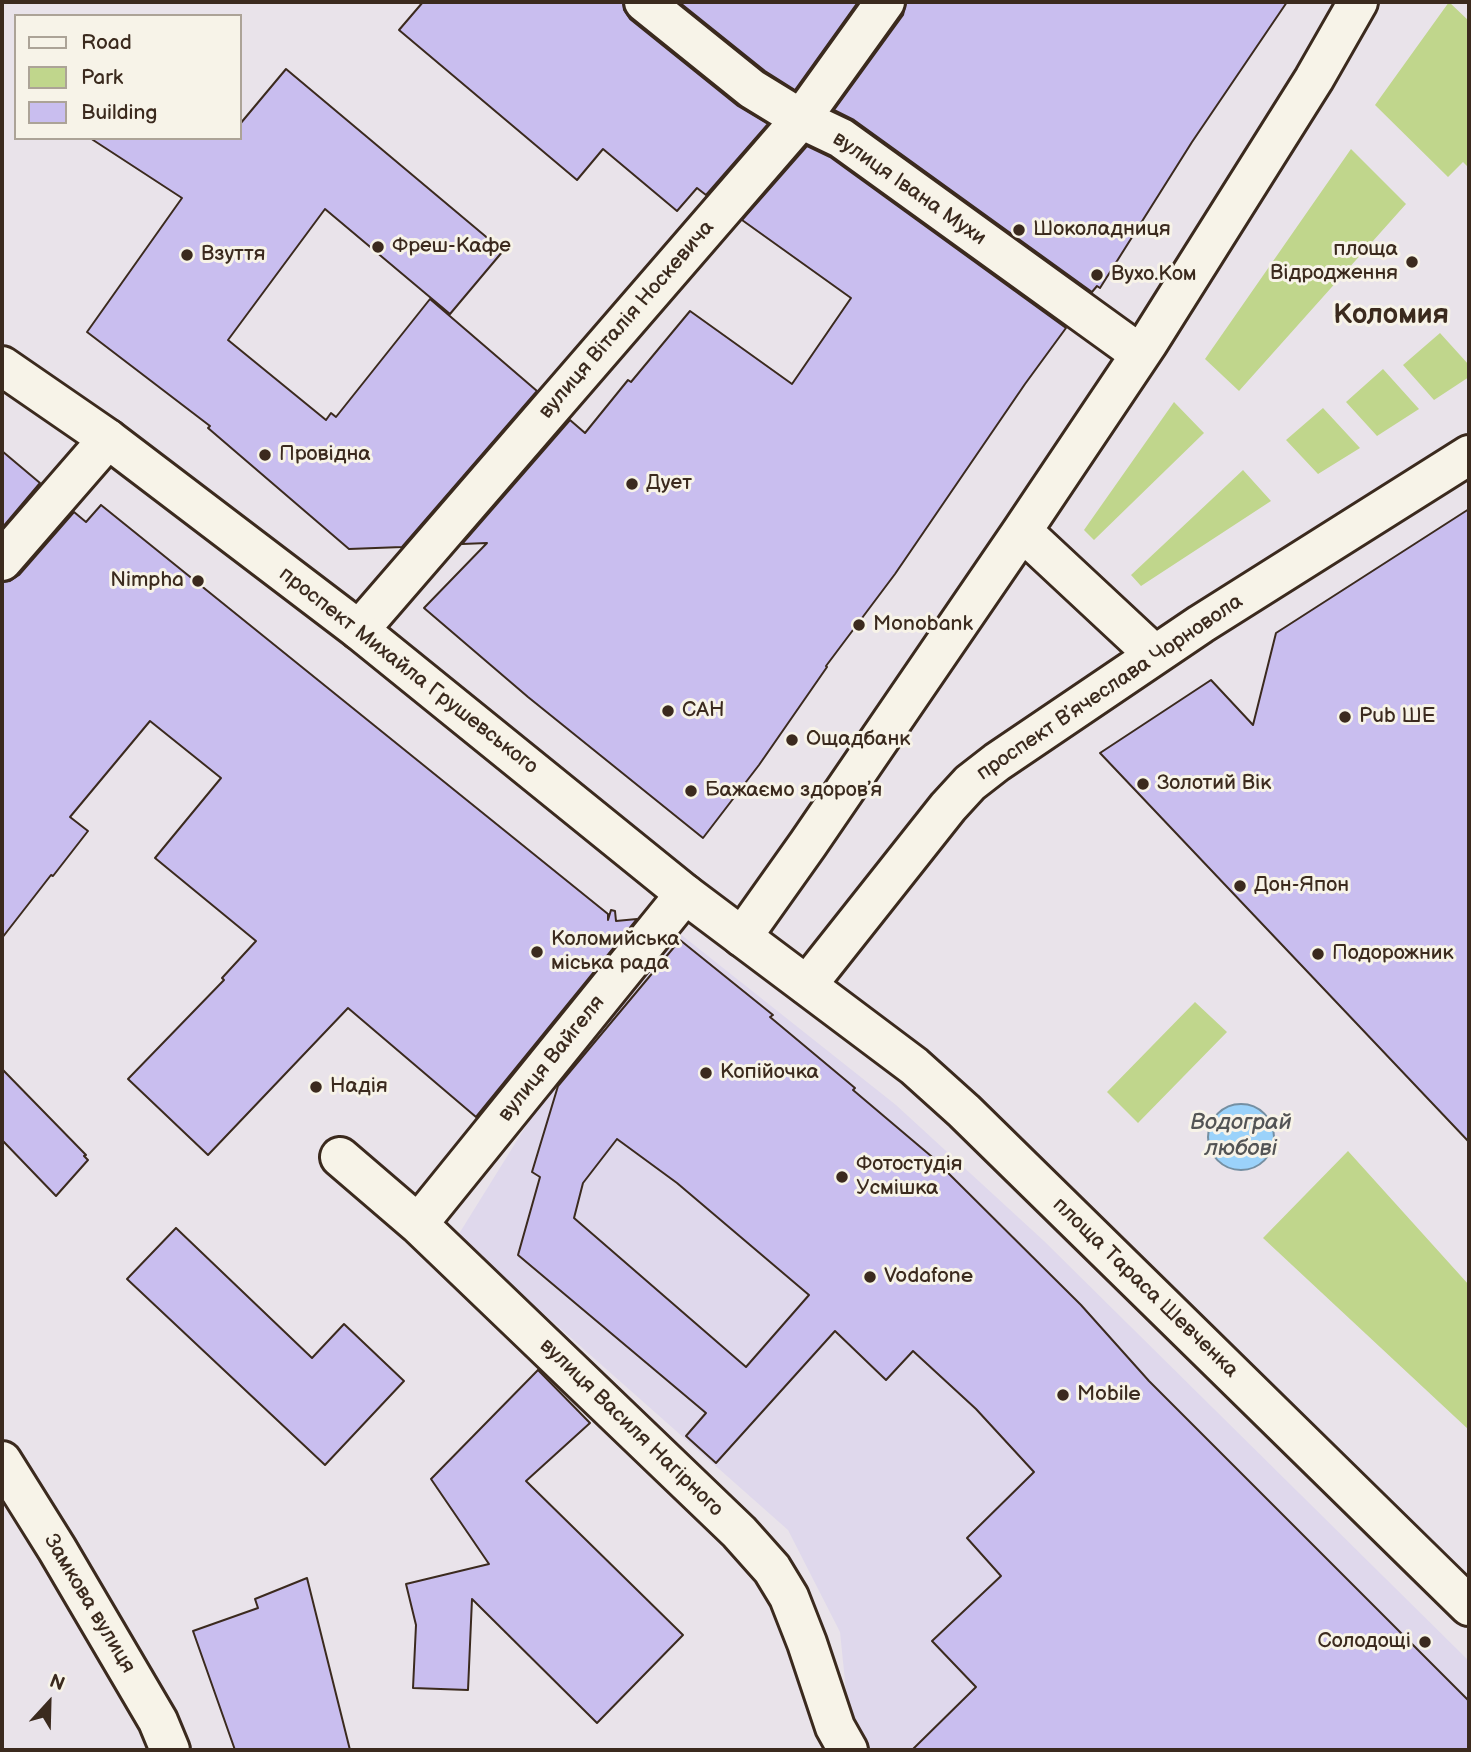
<!DOCTYPE html>
<html>
<head>
<meta charset="utf-8">
<style>
  body { margin:0 }
  #map { position:relative; width:1471px; height:1752px; overflow:hidden; background:#e9e3ea; font-family:"Balsamiq Sans",sans-serif }
  canvas { display:block }
  .frame { position:absolute; inset:0; border:4px solid #3b2a1e; pointer-events:none }
  .legend { position:absolute; left:14px; top:14px; width:228px; height:126px; box-sizing:border-box; background:#f7f3e8; border:2px solid #aca397; margin:0; padding:9px 12px; list-style:none; font-size:21px; color:#3b2a1e }
  .legend li { display:flex; align-items:center; gap:14px; height:35px }
  .legend b { width:35px; border:2px solid #aca397 }
  .north { position:absolute; left:14px; top:1668px; width:70px; height:70px; -webkit-text-stroke:5px #f7f3e8; paint-order:stroke; rotate:22deg; font-size:19px; font-weight:700; line-height:28px; text-align:center; color:#3b2a1e }
  .north::after { content:''; display:block; margin:auto; width:24px; height:32px; background:#3b2a1e; clip-path:polygon(50% 0,100% 100%,50% 72%,0 100%) }
</style>
</head>
<body>
<div id="map">
<canvas width="1471" height="1752"></canvas>
<div class="frame"></div>
<ul class="legend">
<li><b style="height:9px;background:#f7f3e8"></b>Road</li>
<li><b style="height:19px;background:#c0d68c"></b>Park</li>
<li><b style="height:19px;background:#c9beef"></b>Building</li>
</ul>
<div class="north">N</div>
</div>
<script>
const ctx = document.querySelector('canvas').getContext('2d');
ctx.lineJoin = 'round';
function fill(path, color) { ctx.fillStyle = color; ctx.fill(path, 'evenodd'); }
const shape = rows => new Path2D(rows.map(r => 'M' + r).join(''));
function strokePath(path, color, width, dash) { ctx.strokeStyle = color; ctx.lineWidth = width; ctx.lineCap = dash ? 'butt' : 'round'; ctx.setLineDash(dash || []); ctx.stroke(path); }
function label(font, color, halo, rows, align = 'center') {
  ctx.font = font + ' "Balsamiq Sans",sans-serif'; ctx.lineWidth = 6; ctx.setLineDash([]); ctx.textBaseline = 'middle'; ctx.strokeStyle = halo; ctx.fillStyle = color; for (const [text, x, y, turn = 0] of rows) {
    ctx.save(); ctx.translate(x, y); ctx.rotate((+turn || 0) * Math.PI / 180); ctx.textAlign = isNaN(turn) ? turn : align; if (halo) ctx.strokeText(text, 0, 0); ctx.fillText(text, 0, 0); ctx.restore();
  }
}
const built = shape([
  [679,933,896,1105,1044,1241,1469,1661,1469,1750,852,1750,840,1632,788,1530,457,1237,557,1076]
]);
const green = shape([
  [1449,2,1469,21,1469,168,1463,162,1448,177,1375,105],
  [1351,149,1406,204,1239,391,1205,359],
  [1440,333,1469,365,1469,377,1434,400,1403,365],
  [1383,369,1419,409,1377,436,1346,402],
  [1174,402,1204,433,1094,540,1084,530],
  [1323,408,1360,448,1318,474,1286,440],
  [1243,470,1271,501,1141,586,1131,575],
  [1195,1002,1227,1032,1138,1123,1107,1092],
  [1348,1151,1469,1285,1469,1430,1263,1238]
]);
const water = shape([
  '1208 1137a33 33 0 1 1 66 0a33 33 0 1 1-66 0Z'
]);
const building = shape([
  [423,2,623,2,624,10,630,19,738,106,768,124,706,195,697,188,677,211,603,149,577,180,399,30,423,2],
  [679,2,858,2,795,90,765,71,679,2],
  [906,2,1287,2,1192,142,1100,288,1097,286,1092,292,854,120,834,110,903,15,906,2],
  [286,69,503,251,450,314,325,209,228,340,326,420,331,413,336,417,430,299,537,391,402,547,349,549,208,428,210,426,87,332,182,198,90,138,240,138,240,124,286,69],
  [807,146,830,157,1066,328,1025,384,895,574,826,666,827,667,759,765,703,838,528,697,424,608,487,543,462,544,570,420,585,433,628,380,631,382,690,311,792,384,851,298,742,220,807,146],
  [2,451,40,483,2,528,2,451],
  [101,505,608,914,608,920,611,910,615,911,616,921,637,919,476,1117,348,1008,208,1155,128,1079,224,980,222,978,256,941,155,858,221,778,150,721,70,817,88,831,53,876,51,875,2,938,2,582,10,581,19,575,74,512,86,522,101,505],
  [1469,509,1469,1142,1100,753,1211,680,1253,725,1276,633,1469,509],
  [680,940,773,1015,770,1017,855,1088,853,1090,931,1156,1081,1305,1149,1381,1469,1701,1469,1750,912,1750,976,1687,932,1641,1001,1576,967,1538,1034,1472,976,1409,913,1351,886,1380,835,1331,716,1463,686,1436,706,1413,518,1255,540,1177,532,1172,558,1086,680,940],
  [617,1139,677,1183,809,1295,746,1367,574,1218,583,1183,617,1139],
  [2,1069,86,1155,84,1156,88,1160,56,1196,2,1140,2,1069],
  [176,1228,312,1358,344,1324,404,1381,325,1465,127,1279,176,1228],
  [538,1370,590,1423,526,1481,683,1635,597,1723,472,1599,468,1690,413,1688,416,1625,406,1584,489,1564,431,1479,538,1370],
  [307,1578,350,1750,235,1750,193,1631,258,1608,255,1599,307,1578]
]);
const street = shape([
  [644,2,752,89,801,119,841,138,1140,354],
  [1022,531,1155,655],
  [2,561,108,439],
  [359,630,801,119,885,2],
  [742,937,808,844,1022,531,1148,343,1314,79,1358,2],
  [807,985,948,807,970,783,997,762,1201,624,1469,455],
  [340,1157,418,1224,739,1532,772,1569,789,1597,807,1643,835,1727,848,1750],
  [418,1224,685,894]
]);
const secondary = shape([
  [2,366,108,439,359,630,685,894,914,1066,964,1111,1469,1606],
  [2,1461,57,1549,158,1721,170,1750]
]);
const markers = [
  [1019,230,7,"#3b2a1e"],
  [378,247,7,"#3b2a1e"],
  [187,255,7,"#3b2a1e"],
  [1412,262,7,"#3b2a1e"],
  [1097,275,7,"#3b2a1e"],
  [265,455,7,"#3b2a1e"],
  [632,484,7,"#3b2a1e"],
  [198,581,7,"#3b2a1e"],
  [859,625,7,"#3b2a1e"],
  [668,711,7,"#3b2a1e"],
  [1345,717,7,"#3b2a1e"],
  [792,740,7,"#3b2a1e"],
  [1143,784,7,"#3b2a1e"],
  [691,791,7,"#3b2a1e"],
  [1240,886,7,"#3b2a1e"],
  [537,952,7,"#3b2a1e"],
  [1318,954,7,"#3b2a1e"],
  [706,1073,7,"#3b2a1e"],
  [316,1087,7,"#3b2a1e"],
  [842,1177,7,"#3b2a1e"],
  [870,1277,7,"#3b2a1e"],
  [1063,1395,7,"#3b2a1e"],
  [1425,1642,7,"#3b2a1e"]
];
const streetNames = [
  ["вулиця Івана Мухи",909,189,35],
  ["вулиця Віталія Носкевича",627,320,-49],
  ["проспект Михайла Грушевського",408,671,38],
  ["проспект Вʼячеслава Чорновола",1110,688,-34],
  ["вулиця Вайгеля",552,1059,-51],
  ["площа Тараса Шевченка",1145,1288,44],
  ["вулиця Василя Нагірного",631,1428,44],
  ["Замкова вулиця",89,1604,59]
];
const poiNames = [
  ["Шоколадниця",1033,230],
  ["Фреш-Кафе",392,247],
  ["площа",1398,250,"right"],
  ["Відродження",1398,274,"right"],
  ["Взуття",201,255],
  ["Вухо.Ком",1111,275],
  ["Провідна",279,455],
  ["Дует",646,484],
  ["Nimpha",184,581,"right"],
  ["Monobank",873,625],
  ["САН",682,711],
  ["Pub ШЕ",1359,717],
  ["Ощадбанк",806,740],
  ["Золотий Вік",1157,784],
  ["Бажаємо здоровʼя",705,791],
  ["Дон-Япон",1254,886],
  ["Коломийська",551,940],
  ["міська рада",551,964],
  ["Подорожник",1332,954],
  ["Копійочка",720,1073],
  ["Надія",330,1087],
  ["Фотостудія",856,1165],
  ["Усмішка",856,1189],
  ["Vodafone",884,1277],
  ["Mobile",1077,1395],
  ["Солодощі",1411,1642,"right"]
];
const waterNames = [
  ["Водограй",1241,1123],
  ["любові",1241,1149]
];
const districtNames = [
  ["Коломия",1391,316]
];
fill(built, '#dfd8ec');
fill(green, '#c0d68c');
fill(water, '#9bd2fa');
strokePath(water, '#758fa2', 2);
fill(building, '#c9beef');
strokePath(building, '#3b2a1e', 2);
strokePath(street, '#3b2a1e', 44);
strokePath(secondary, '#3b2a1e', 44);
strokePath(street, '#f7f3e8', 38);
strokePath(secondary, '#f7f3e8', 38);
for (const [x, y, r, color] of markers) { const dot = new Path2D(); dot.arc(x, y, r, 0, 2 * Math.PI); ctx.fillStyle = color; ctx.fill(dot); strokePath(dot, '#f7f3e8', 2.5); }
label('21px', '#3b2a1e', '#f7f3e8', streetNames);
label('21px', '#3b2a1e', '#f7f3e8', poiNames, 'left');
label('italic 23px', '#535455', '#f7f3e8', waterNames);
label('bold 28px', '#3b2a1e', '#f7f3e8', districtNames);
</script>
</body>
</html>
